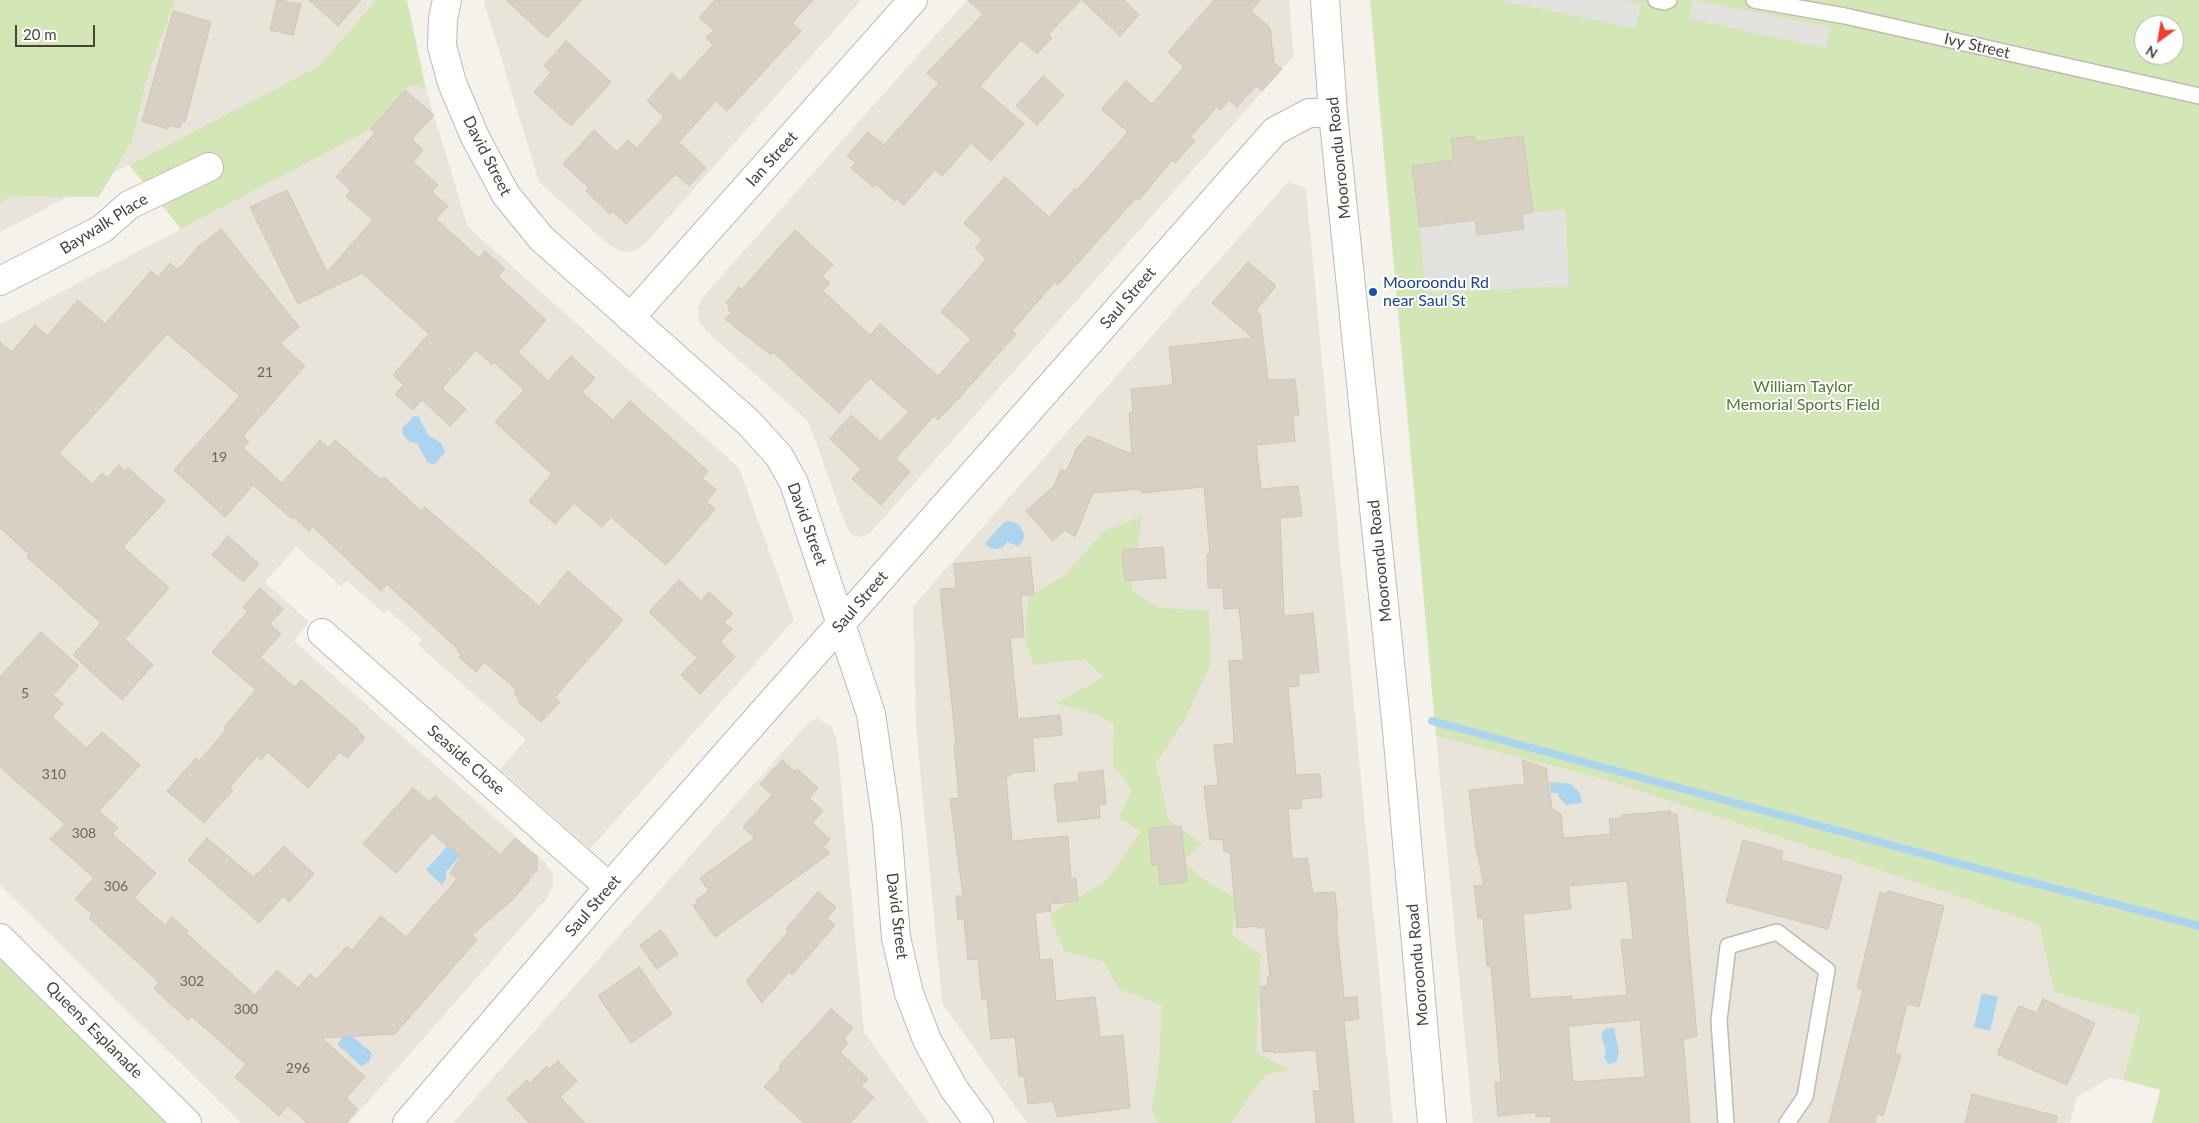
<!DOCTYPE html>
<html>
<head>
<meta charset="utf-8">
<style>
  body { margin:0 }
  #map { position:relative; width:2199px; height:1123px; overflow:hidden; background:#f5f2ec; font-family:Lato,sans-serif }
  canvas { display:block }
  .north { position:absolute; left:2134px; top:15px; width:50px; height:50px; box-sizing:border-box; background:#fff; border:1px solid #b6b4b0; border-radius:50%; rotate:212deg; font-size:14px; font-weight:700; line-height:20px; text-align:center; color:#494339 }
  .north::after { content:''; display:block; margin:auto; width:18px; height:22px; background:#f23e26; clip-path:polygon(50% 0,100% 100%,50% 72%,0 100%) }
  .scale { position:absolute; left:15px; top:25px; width:80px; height:22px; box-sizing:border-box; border:2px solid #494339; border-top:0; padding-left:6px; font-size:15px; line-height:18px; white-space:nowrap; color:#494339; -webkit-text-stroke:4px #fff; paint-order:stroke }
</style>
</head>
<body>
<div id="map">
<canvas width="2199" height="1123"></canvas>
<div class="north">N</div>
<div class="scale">20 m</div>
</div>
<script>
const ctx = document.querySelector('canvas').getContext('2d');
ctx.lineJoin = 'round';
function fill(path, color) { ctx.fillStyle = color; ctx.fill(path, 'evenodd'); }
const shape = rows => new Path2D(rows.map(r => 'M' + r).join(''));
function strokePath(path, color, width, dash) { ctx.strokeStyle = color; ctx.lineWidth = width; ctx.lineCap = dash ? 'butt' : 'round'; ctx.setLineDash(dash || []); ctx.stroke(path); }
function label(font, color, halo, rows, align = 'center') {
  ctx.font = font + ' Lato,sans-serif'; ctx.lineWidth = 4; ctx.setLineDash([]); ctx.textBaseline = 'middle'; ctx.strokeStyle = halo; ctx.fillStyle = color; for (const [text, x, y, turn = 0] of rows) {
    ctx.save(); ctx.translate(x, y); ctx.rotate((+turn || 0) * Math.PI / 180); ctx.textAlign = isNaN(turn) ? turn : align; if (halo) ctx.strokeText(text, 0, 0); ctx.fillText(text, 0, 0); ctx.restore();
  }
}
const residential = shape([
  [0,0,376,0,319,66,0,232],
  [486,0,861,0,646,243,634,251,622,252,609,245,539,182,484,2],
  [967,0,1289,0,1294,56,871,532,861,537,853,536,847,528,808,421,706,331,699,321,698,308,703,297],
  [415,85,426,89,468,227,739,468,794,620,590,849,500,769,526,740,418,645,422,640,387,609,384,613,347,581,341,586,296,547,265,582,309,622,294,641,545,862,553,874,553,885,547,898,349,1123,241,1123,0,885,0,324,366,132,406,88],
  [1288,182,1306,188,1393,1123,1027,1123,942,1003,916,726,913,606],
  [817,718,832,727,837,741,864,1032,929,1123,453,1123,809,722],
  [1436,736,1603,779,1954,895,2039,925,2054,992,2140,1016,2123,1080,2110,1078,2077,1097,2070,1123,1473,1123]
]);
const green = shape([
  [0,0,175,0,147,78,132,140,99,197,11,196,0,204],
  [376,0,407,0,426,89,415,85,406,88,366,132,181,229,129,165,319,66],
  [1370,0,2199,0,2199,1123,2152,1123,2160,1090,2123,1080,2140,1016,2054,992,2039,925,1954,895,1603,779,1436,736],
  [2144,25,2174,25,2174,55,2144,55],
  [1142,516,1132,591,1160,608,1209,610,1211,664,1185,719,1155,765,1161,784,1168,819,1202,844,1183,860,1204,880,1237,899,1232,935,1261,955,1256,1052,1289,1070,1265,1075,1231,1123,1158,1123,1152,1110,1159,1062,1162,1005,1119,989,1104,962,1064,951,1049,915,1106,881,1141,832,1119,818,1132,790,1113,764,1114,724,1094,714,1056,703,1104,677,1084,659,1034,665,1025,641,1028,597,1064,576,1104,531],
  [0,938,187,1123,0,1123]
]);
const parking = shape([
  [1497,0,1622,0,1641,4,1635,28],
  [1693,0,1831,27,1826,48,1689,19],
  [1565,210,1569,286,1425,293,1420,227,1475,220,1478,235,1523,229,1522,215,1533,212]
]);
const water = shape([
  [414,416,419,417,428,435,441,443,445,452,435,464,428,463,417,443,410,442,403,435,402,428],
  [1010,521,1019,525,1024,534,1023,541,1018,546,1007,542,1002,548,994,549,987,546,985,543,1004,522],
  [1550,782,1571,784,1580,793,1582,803,1566,805,1559,797,1558,793,1551,793],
  [450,843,462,854,446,872,446,879,442,885,426,870],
  [1982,993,1998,997,1990,1031,1974,1027],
  [1614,1028,1619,1052,1616,1062,1609,1064,1604,1058,1606,1050,1601,1037,1604,1029],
  [347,1032,372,1053,369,1062,361,1066,337,1044]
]);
const stream = shape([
  [1432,721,1972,867,2199,926]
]);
const building = shape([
  [277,0,301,4,293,35,270,30,277,0],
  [309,0,361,0,338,26,309,0],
  [506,0,582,0,547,38,506,0],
  [715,0,813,0,792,23,801,31,727,111,716,101,679,142,706,168,689,186,676,174,626,224,612,211,610,214,586,191,589,188,563,164,594,130,617,152,628,140,637,148,664,117,647,101,672,73,680,81,713,45,706,38,714,30,699,18,715,0],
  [968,0,1081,0,1048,35,1052,38,1037,54,1021,40,980,86,1024,124,991,161,971,143,942,176,935,170,904,205,897,199,895,201,876,184,873,187,851,168,856,163,847,156,868,132,884,145,939,83,927,73,983,14,968,0],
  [1082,0,1124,0,1139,15,1120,36,1082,0],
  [1214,0,1260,0,1251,11,1270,28,1274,63,1282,69,1262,91,1256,86,1237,107,1229,100,1220,110,1217,107,1190,137,1195,141,1175,163,1172,160,1139,200,1136,198,1058,285,1055,282,1012,331,1016,334,961,396,938,420,934,416,898,456,896,459,910,472,881,505,852,479,861,469,830,439,851,415,880,441,909,412,870,378,839,413,773,352,771,355,725,319,731,313,728,310,730,307,726,303,739,287,742,289,795,230,833,265,822,276,830,283,823,291,870,335,880,324,938,376,971,339,941,312,986,259,975,248,982,240,964,223,1005,177,1049,217,1075,189,1077,190,1128,132,1101,109,1126,81,1152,104,1184,67,1168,52,1214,0],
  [173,11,211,22,185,122,182,121,180,128,169,125,168,129,142,121,173,11],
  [566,41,611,82,571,126,534,92,551,73,544,66,566,41],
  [1043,76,1064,95,1037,125,1016,106,1043,76],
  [405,90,434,115,412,139,423,150,413,162,438,185,432,192,448,206,436,219,479,258,485,251,505,269,498,276,546,320,518,352,548,381,571,356,595,378,582,392,613,420,630,401,708,471,702,478,716,490,706,502,715,509,666,565,611,517,602,527,574,503,555,524,529,501,552,474,495,422,524,390,494,362,492,364,476,350,442,388,466,409,450,426,422,400,413,410,395,394,404,385,393,375,429,334,362,273,298,304,250,207,287,190,327,272,373,220,346,196,351,190,336,177,375,133,370,129,405,90],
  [1474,136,1475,142,1523,136,1533,212,1522,215,1524,229,1477,235,1475,220,1420,227,1412,166,1454,160,1451,139,1474,136],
  [221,229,299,327,280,343,305,366,243,436,249,442,243,448,282,483,320,440,328,448,335,440,381,480,384,477,421,511,425,507,539,606,568,571,623,620,555,697,560,702,541,722,518,702,520,700,514,694,517,690,484,662,476,672,459,657,461,655,457,651,458,649,387,584,381,591,313,527,309,531,294,517,292,519,253,485,225,517,174,470,240,396,167,334,59,453,92,484,102,473,107,478,119,465,125,471,128,468,165,501,123,547,169,588,125,639,153,665,122,700,73,655,101,623,27,557,29,554,0,528,0,342,12,352,35,325,47,336,78,300,105,324,151,271,158,277,170,263,178,270,199,246,221,229],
  [1248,262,1276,286,1256,310,1260,314,1268,380,1295,379,1299,416,1293,416,1295,441,1256,445,1261,489,1298,486,1302,516,1280,518,1284,616,1313,613,1319,672,1298,674,1299,686,1288,687,1296,775,1320,774,1322,797,1301,799,1302,808,1288,809,1292,859,1307,858,1313,893,1335,892,1338,921,1336,922,1344,998,1357,997,1359,1019,1344,1021,1354,1123,1316,1123,1313,1091,1320,1091,1316,1050,1274,1053,1274,1051,1263,1052,1260,986,1268,986,1267,977,1270,977,1265,928,1258,928,1258,926,1237,928,1230,852,1224,852,1223,839,1210,840,1204,786,1218,785,1214,745,1234,743,1229,661,1244,660,1239,608,1224,609,1223,588,1208,588,1207,554,1210,554,1204,487,1141,493,1141,489,1093,493,1075,537,1065,530,1053,541,1026,511,1054,486,1061,469,1066,472,1077,448,1088,436,1132,454,1129,413,1133,412,1131,389,1173,385,1169,347,1253,338,1212,303,1248,262],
  [228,536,259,564,243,582,212,555,228,536],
  [1163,547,1166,578,1125,581,1122,550,1163,547],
  [1030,557,1034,594,1021,596,1024,637,1010,638,1018,719,1060,715,1062,735,1032,738,1035,771,1010,773,1010,776,1006,777,1012,841,1068,836,1071,879,1076,878,1078,901,1050,904,1051,911,1035,913,1040,960,1052,959,1056,1001,1095,997,1100,1037,1123,1035,1130,1108,1057,1117,1053,1101,1028,1104,1024,1076,1019,1076,1015,1037,991,1039,987,999,982,999,978,959,968,960,964,919,958,920,956,896,963,896,950,799,959,798,954,745,956,745,940,589,956,588,954,564,1030,557],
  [679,580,701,601,709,592,733,614,724,622,732,629,720,642,735,657,700,694,681,675,697,658,649,612,679,580],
  [260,588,283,609,270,624,281,634,260,657,295,687,301,680,359,730,358,731,365,738,347,758,340,752,308,788,268,752,261,760,257,756,230,787,233,790,204,823,167,791,196,758,199,761,226,730,224,727,256,690,212,652,248,611,243,607,260,588],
  [41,632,79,666,53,695,63,704,52,717,87,748,102,732,140,765,99,811,118,828,112,834,156,873,134,898,165,925,172,917,188,931,186,933,255,995,277,970,298,988,310,974,317,979,347,946,352,950,381,916,406,937,457,879,450,873,461,857,432,833,396,873,363,844,413,788,429,802,435,796,500,855,515,838,537,857,537,870,528,880,529,881,513,899,472,935,477,940,395,1034,322,1038,365,1077,346,1098,358,1109,346,1123,307,1123,288,1106,279,1116,235,1077,246,1064,191,1016,188,1020,154,989,159,982,89,918,92,914,75,899,94,878,50,839,65,824,0,767,0,677,41,632],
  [782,760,794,771,797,769,818,788,809,798,823,811,812,823,830,839,823,847,830,853,715,937,693,906,698,902,696,900,709,891,700,878,755,838,743,827,772,795,760,784,782,760],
  [1522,760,1546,768,1552,809,1561,814,1563,838,1611,834,1609,819,1621,818,1622,815,1670,811,1671,814,1677,814,1697,1036,1683,1039,1690,1123,1551,1123,1551,1116,1536,1117,1536,1112,1498,1116,1495,1082,1501,1082,1496,1021,1491,966,1487,966,1483,918,1478,918,1474,886,1484,885,1475,842,1469,790,1525,784,1522,760],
  [1627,881,1633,939,1621,940,1627,995,1572,1000,1572,996,1530,999,1523,914,1571,909,1568,886,1627,881],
  [1640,1020,1645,1077,1573,1082,1568,1026,1640,1020],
  [1103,770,1106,804,1099,805,1100,818,1058,822,1054,784,1079,782,1078,773,1103,770],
  [1181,826,1187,882,1160,885,1158,864,1152,865,1149,828,1181,826],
  [207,838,253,877,257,873,258,874,284,846,314,874,289,902,283,896,259,923,188,860,207,838],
  [1743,840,1783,851,1781,860,1842,876,1828,929,1726,902,1743,840],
  [1888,891,1944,906,1919,1007,1907,1004,1895,1053,1901,1055,1883,1116,1877,1114,1875,1123,1829,1123,1863,990,1857,988,1880,892,1887,894,1888,891],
  [818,892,836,907,827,918,835,925,792,975,789,972,762,1003,746,981,788,932,786,929,818,892],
  [661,930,678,954,657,969,640,945,661,930],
  [639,967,672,1014,631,1043,598,996,639,967],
  [2043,999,2095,1023,2067,1085,1997,1054,2019,1006,2037,1013,2043,999],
  [831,1009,853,1028,844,1039,848,1043,840,1052,868,1079,861,1086,874,1097,850,1123,804,1123,764,1087,781,1068,779,1066,831,1009],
  [558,1061,577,1081,560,1097,585,1123,529,1123,507,1099,527,1080,530,1083,547,1066,549,1069,558,1061],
  [1972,1094,2057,1116,2056,1123,1965,1123,1972,1094]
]);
const service = shape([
  [1656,0,1664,2,1669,0],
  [1754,0,1845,16,2199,96],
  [1726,1123,1719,1020,1728,946,1777,932,1827,970,1805,1097,1787,1123]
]);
const minor = shape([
  [447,0,443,19,442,46,452,83,475,137,506,195,541,238,749,423,779,456,794,483,871,714,887,824,896,938,909,993,927,1040,954,1089,979,1123],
  [0,281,102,229,129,205,209,167],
  [630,318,913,0],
  [322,633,609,887],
  [407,1123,609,887,1275,131,1309,113,1333,113]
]);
const tertiary = shape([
  [1325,0,1333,113,1397,730,1432,1123],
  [0,938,187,1123]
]);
const markers = [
  [1373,292,5,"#1a4fb4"]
];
const numberNames = [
  ["21",265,372],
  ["19",219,457],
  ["5",25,693],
  ["310",54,774],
  ["308",84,833],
  ["306",116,886],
  ["302",192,981],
  ["300",246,1009],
  ["296",298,1068]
];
const streetNames = [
  ["Ivy Street",1977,46,13],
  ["David Street",487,156,63],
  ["Mooroondu Road",1339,158,-96],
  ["Ian Street",772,159,-48],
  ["Baywalk Place",104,224,-32],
  ["Saul Street",1128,298,-49],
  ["David Street",807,524,70],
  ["Mooroondu Road",1380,561,-96],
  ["Saul Street",860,602,-49],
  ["Seaside Close",466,760,41],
  ["Saul Street",593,906,-49],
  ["David Street",897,916,83],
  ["Mooroondu Road",1418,965,-95],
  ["Queens Esplanade",94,1030,45]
];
const transitNames = [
  ["Mooroondu Rd",1383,283],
  ["near Saul St",1383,301]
];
const parkNames = [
  ["William Taylor",1803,387],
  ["Memorial Sports Field",1803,405]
];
fill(residential, '#e9e4da');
fill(green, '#d3e7b6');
fill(parking, '#e4e2df');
fill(water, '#abd5ee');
strokePath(stream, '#abd5ee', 8);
fill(building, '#d9d0c4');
strokePath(building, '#d1c5b5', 1);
strokePath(service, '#c0b9ae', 18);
strokePath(minor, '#c0b9ae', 30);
strokePath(tertiary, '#c0b9ae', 30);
strokePath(service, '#fff', 15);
strokePath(minor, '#fff', 28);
strokePath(tertiary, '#fff', 28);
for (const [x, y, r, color] of markers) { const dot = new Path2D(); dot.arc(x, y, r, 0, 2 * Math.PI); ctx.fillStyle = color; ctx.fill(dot); strokePath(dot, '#fff', 2); }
label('14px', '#6d665c', null, numberNames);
label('16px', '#494339', '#fff', streetNames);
label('16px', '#164399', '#fff', transitNames, 'left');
label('16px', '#4d7a2e', '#fff', parkNames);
</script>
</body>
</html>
